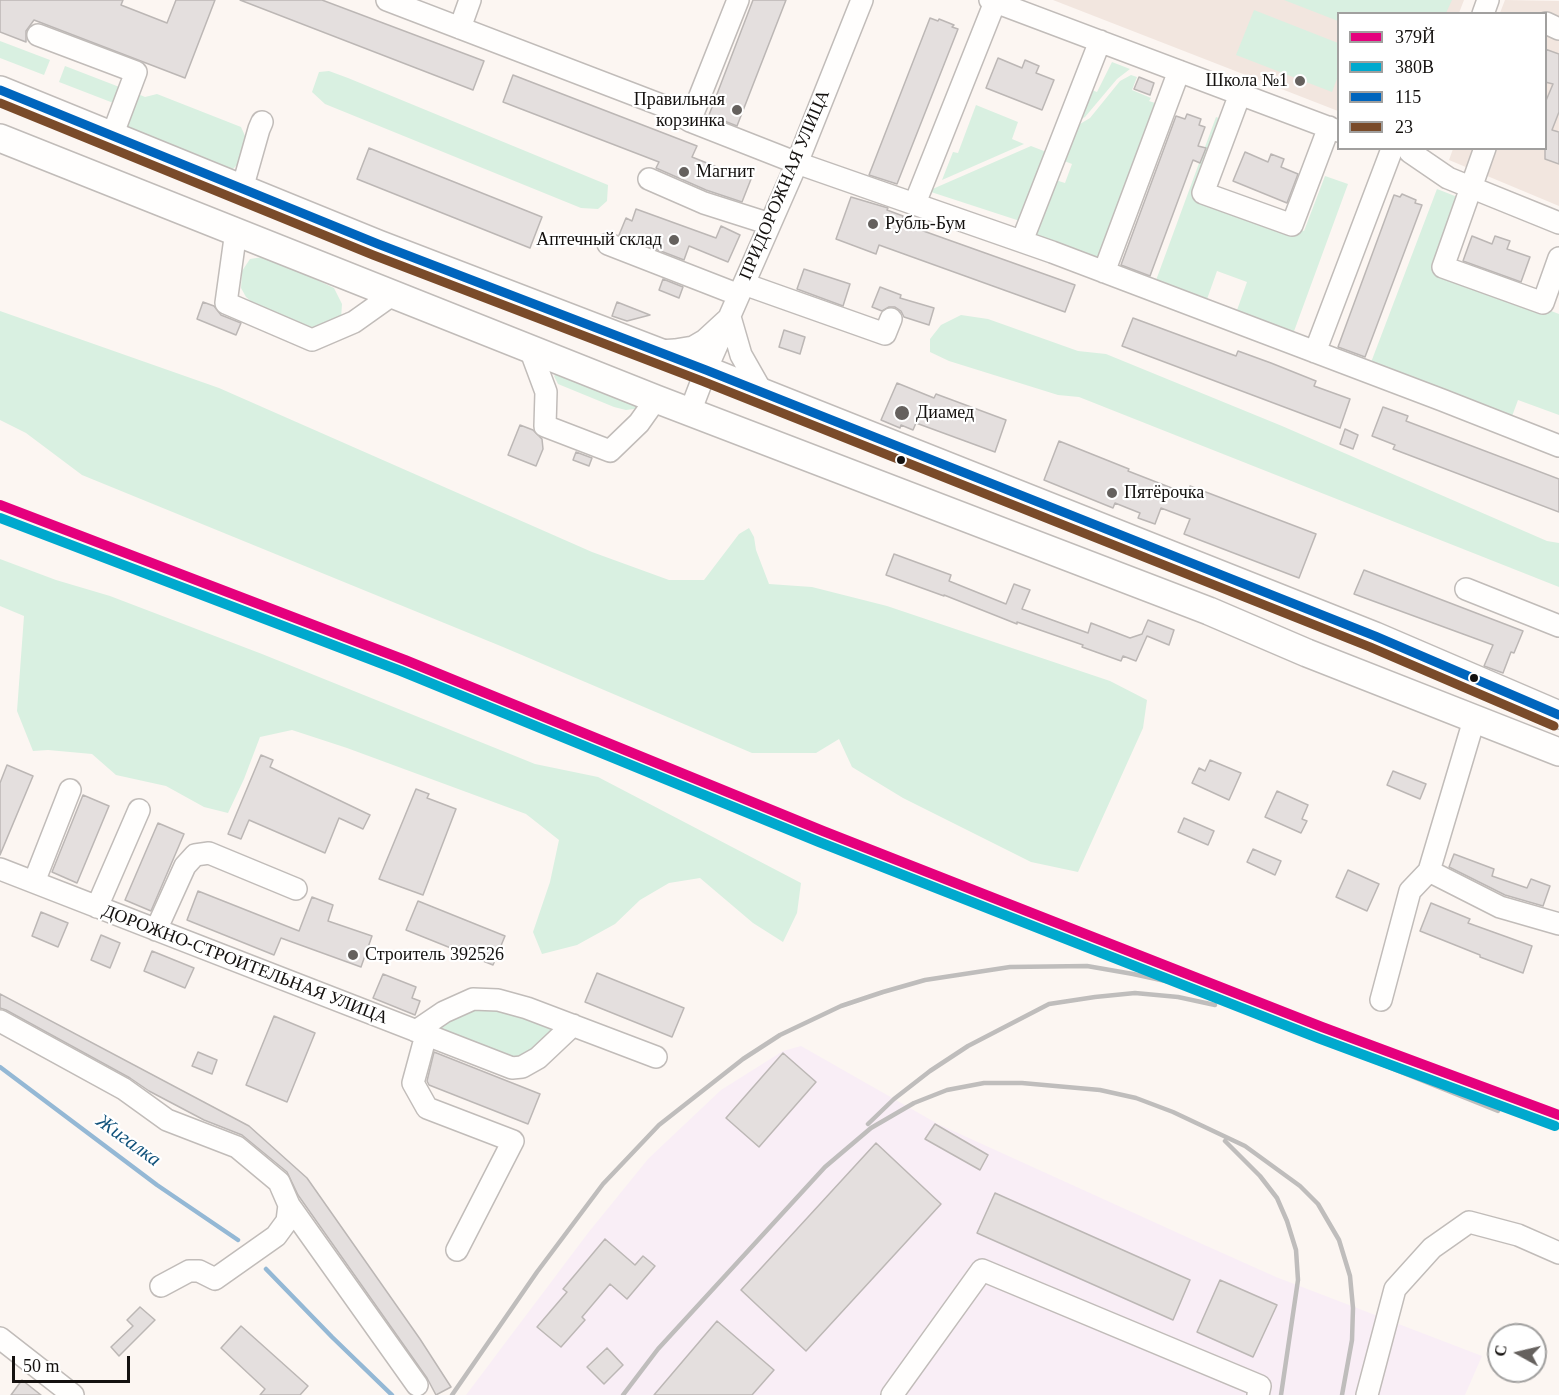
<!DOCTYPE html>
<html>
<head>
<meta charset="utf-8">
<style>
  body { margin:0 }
  #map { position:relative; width:1559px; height:1395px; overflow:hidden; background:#fcf6f2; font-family:"Times New Roman",serif }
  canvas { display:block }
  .legend { position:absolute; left:1337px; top:12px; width:210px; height:138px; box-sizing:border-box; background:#fff; border:2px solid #a1a09f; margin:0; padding:8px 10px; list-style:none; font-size:18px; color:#14110f }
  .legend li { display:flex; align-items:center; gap:12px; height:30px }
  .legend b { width:30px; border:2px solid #a1a09f }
  .north { position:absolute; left:1487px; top:1323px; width:60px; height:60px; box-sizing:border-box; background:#fff; border:2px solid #a1a09f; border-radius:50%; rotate:278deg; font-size:16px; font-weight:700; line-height:24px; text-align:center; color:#14110f }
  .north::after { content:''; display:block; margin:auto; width:21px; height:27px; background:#65615e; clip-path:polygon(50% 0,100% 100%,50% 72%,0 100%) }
  .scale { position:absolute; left:12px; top:1356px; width:118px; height:27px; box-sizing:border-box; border:3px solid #14110f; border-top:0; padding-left:8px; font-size:18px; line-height:21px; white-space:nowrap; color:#14110f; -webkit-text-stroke:4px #fff; paint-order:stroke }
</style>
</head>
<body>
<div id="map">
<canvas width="1559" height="1395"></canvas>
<ul class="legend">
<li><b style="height:8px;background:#e5007d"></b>379Й</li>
<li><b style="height:8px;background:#00a9ce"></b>380В</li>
<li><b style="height:8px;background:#0065bd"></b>115</li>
<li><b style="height:8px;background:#7a4b2a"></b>23</li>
</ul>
<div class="north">С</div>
<div class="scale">50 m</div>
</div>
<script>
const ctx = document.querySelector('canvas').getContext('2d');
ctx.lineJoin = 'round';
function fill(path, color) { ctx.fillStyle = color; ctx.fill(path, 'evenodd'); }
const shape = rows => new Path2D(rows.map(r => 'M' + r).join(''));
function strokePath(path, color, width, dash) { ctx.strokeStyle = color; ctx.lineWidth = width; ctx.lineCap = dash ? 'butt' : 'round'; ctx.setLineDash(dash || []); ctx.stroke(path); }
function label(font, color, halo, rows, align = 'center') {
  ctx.font = font + ' "Times New Roman",serif'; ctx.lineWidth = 4.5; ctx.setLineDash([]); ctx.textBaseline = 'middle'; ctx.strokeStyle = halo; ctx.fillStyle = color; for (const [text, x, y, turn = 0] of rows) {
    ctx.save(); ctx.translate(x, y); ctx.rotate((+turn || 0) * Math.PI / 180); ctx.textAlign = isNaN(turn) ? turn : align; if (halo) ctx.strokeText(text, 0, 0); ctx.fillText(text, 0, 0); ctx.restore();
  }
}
const industrial = shape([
  [801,1046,938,1124,1200,1243,1276,1277,1482,1356,1465,1395,466,1395,588,1233,648,1159,721,1090,783,1051]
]);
const built = shape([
  [1053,0,1464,0,1459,13,1338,14,1338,111],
  [1505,0,1559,1,1559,206,1449,160,1453,149,1546,148,1546,14,1500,13]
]);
const green = shape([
  [1284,0,1452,0,1446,13,1338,14,1338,21],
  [1254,10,1338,43,1338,76,1332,92,1236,55],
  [0,41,50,60,44,75,0,58],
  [1112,62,1130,69,1117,79,1085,117,1078,121,1086,88,1097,92],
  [65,66,122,88,116,104,59,82],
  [329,71,348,78,608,185,607,201,598,209,581,208,325,104,312,92,319,72],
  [1131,75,1137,77,1132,90,1151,98,1149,101,1158,104,1101,266,1024,236,1049,178,1065,183,1072,164,1059,159,1070,130,1090,118,1120,81],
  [133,92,145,97,157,94,241,127,246,138,241,161,233,169,223,169,125,127],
  [976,105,1018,122,1012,139,1024,144,942,180,953,152,958,153],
  [1216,117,1237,125,1212,197,1304,231,1325,176,1348,184,1293,334,1236,313,1247,282,1217,271,1206,302,1155,283],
  [1031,146,1049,153,1023,222,928,191],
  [1437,189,1460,198,1434,266,1559,314,1559,415,1518,400,1511,419,1370,365],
  [263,257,270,258,334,288,342,304,341,319,318,329,311,328,254,304,246,297,241,288,242,271,250,259],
  [0,311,219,388,592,552,669,580,704,580,739,534,749,528,754,537,756,550,769,584,812,587,887,606,1110,681,1147,700,1143,728,1078,872,1031,862,903,798,852,767,839,739,816,753,752,753,503,647,82,475,26,433,0,420],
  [961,315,988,319,1078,351,1106,354,1282,426,1547,541,1559,543,1559,587,1079,397,1058,395,949,361,930,352,930,339,941,325],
  [556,374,641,408,626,410,614,407,558,384,554,376],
  [0,559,56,580,110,596,262,654,535,764,598,777,801,883,797,913,783,942,753,923,700,878,669,883,640,900,615,924,577,945,542,954,533,932,550,882,559,840,526,814,347,748,292,730,260,737,244,779,228,813,204,807,166,786,116,775,92,754,48,750,33,751,17,711,24,616,0,606],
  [478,1004,559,1027,528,1052,513,1059,434,1028]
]);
const stream = shape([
  [0,1067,157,1185,238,1240],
  [266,1269,332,1337,392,1395]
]);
const building = shape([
  [0,0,123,0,121,5,167,23,176,0,215,0,185,78,34,20,26,31,26,42,0,32,0,0],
  [240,0,322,0,484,61,473,90,240,0],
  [753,0,786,0,737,126,709,115,753,0],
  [930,18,938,21,939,19,954,25,952,27,958,29,897,184,869,175,930,18],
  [1545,49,1559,54,1559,112,1552,130,1559,132,1559,164,1545,159,1545,103,1553,84,1545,82,1545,49],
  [998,58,1022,68,1025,60,1039,66,1036,73,1054,80,1042,110,986,88,998,58],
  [513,75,697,146,692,157,734,174,737,168,753,174,742,202,706,190,656,168,659,162,503,102,513,75],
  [1139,77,1154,83,1150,95,1134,89,1139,77],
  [1187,114,1201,119,1199,125,1205,127,1198,146,1206,148,1200,163,1193,160,1150,276,1121,265,1176,116,1185,119,1187,114],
  [369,148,542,217,530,248,357,179,369,148],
  [1245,152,1268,162,1271,154,1284,159,1281,167,1298,174,1287,203,1233,181,1245,152],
  [1402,194,1416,200,1415,203,1422,205,1365,357,1338,347,1394,195,1400,197,1402,194],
  [851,197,888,208,887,210,903,216,901,223,1075,285,1065,312,879,245,876,254,836,239,851,197],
  [636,209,716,238,721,226,740,235,728,262,689,246,684,260,619,235,626,218,632,221,636,209],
  [1472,236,1492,244,1495,236,1510,241,1507,249,1530,257,1521,282,1463,261,1472,236],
  [804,269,850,284,843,306,797,289,804,269],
  [663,279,683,287,679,298,659,290,663,279],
  [880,287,901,295,900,298,934,308,929,325,904,317,901,311,895,307,889,307,882,311,872,307,880,287],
  [203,302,214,306,221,315,241,323,236,335,197,319,203,302],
  [617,302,650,315,627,321,612,316,617,302],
  [1133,318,1236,356,1238,351,1271,363,1316,381,1314,386,1350,399,1340,428,1122,346,1133,318],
  [784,330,805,337,800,354,779,347,784,330],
  [897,383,934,398,936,394,1006,420,995,452,916,423,913,430,901,425,900,428,881,420,897,383],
  [1383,407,1408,416,1406,421,1559,479,1559,512,1393,449,1395,445,1372,436,1383,407],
  [520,425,533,430,542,439,543,449,536,466,508,455,520,425],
  [1345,429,1358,435,1353,449,1340,444,1345,429],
  [1059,441,1129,469,1128,471,1187,494,1190,486,1316,534,1299,578,1184,534,1190,519,1161,508,1155,524,1138,518,1140,513,1115,503,1113,508,1044,480,1059,441],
  [576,452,592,458,589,466,573,460,576,452],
  [894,554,951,575,949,581,1006,604,1014,584,1030,590,1022,609,1088,633,1091,623,1130,638,1142,634,1148,620,1174,630,1169,645,1147,636,1136,661,1123,656,1121,661,1082,647,1083,645,1017,622,1017,624,944,595,944,596,886,575,894,554],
  [1364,570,1523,631,1514,653,1511,652,1503,673,1484,666,1493,645,1354,594,1364,570],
  [261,755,273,760,270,767,370,815,363,829,339,818,325,853,249,820,241,839,228,834,261,755],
  [1210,760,1241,773,1229,800,1192,783,1199,768,1205,771,1210,760],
  [7,765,33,776,0,855,0,783,7,765],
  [1393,771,1426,784,1420,799,1387,785,1393,771],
  [416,789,429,794,427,798,456,809,423,895,379,879,416,789],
  [1277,791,1308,805,1302,819,1307,821,1301,833,1265,817,1277,791],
  [83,795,109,806,77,883,52,872,83,795],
  [1184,818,1214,831,1208,845,1178,832,1184,818],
  [158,823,184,834,151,911,125,900,158,823],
  [1253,849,1281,861,1275,875,1247,862,1253,849],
  [1454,854,1494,869,1492,876,1527,888,1531,879,1550,886,1543,906,1505,895,1449,867,1454,854],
  [1348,870,1379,884,1367,911,1336,897,1348,870],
  [198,891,299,931,312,897,333,905,328,921,372,936,361,967,281,938,274,955,187,920,198,891],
  [418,901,505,936,493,965,406,930,418,901],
  [1431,903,1470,919,1468,923,1532,946,1523,973,1480,957,1480,955,1420,931,1431,903],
  [41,912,68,923,58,947,32,936,41,912],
  [101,935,120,943,110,968,91,960,101,935],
  [152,951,194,968,185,988,144,971,152,951],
  [597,973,684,1008,672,1037,585,1002,597,973],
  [383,974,416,987,412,998,420,1001,415,1015,373,998,383,974],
  [0,994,249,1126,307,1178,420,1339,451,1387,436,1395,427,1378,298,1195,287,1172,242,1135,204,1120,149,1091,130,1078,6,1010,0,1008,0,994],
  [274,1016,315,1033,287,1102,246,1085,274,1016],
  [198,1052,217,1060,212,1074,192,1066,198,1052],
  [434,1052,540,1094,528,1124,429,1085,427,1081,434,1052],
  [783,1053,816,1082,759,1147,726,1118,783,1053],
  [935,1124,988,1155,980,1170,925,1139,935,1124],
  [876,1143,941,1204,806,1351,741,1290,876,1143],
  [995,1193,1190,1280,1173,1320,977,1233,995,1193],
  [605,1239,635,1265,643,1256,655,1266,627,1299,610,1284,582,1317,585,1320,561,1347,537,1327,567,1292,563,1289,605,1239],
  [1220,1280,1277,1305,1253,1357,1197,1332,1220,1280],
  [140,1307,155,1320,119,1356,111,1347,133,1326,127,1320,140,1307],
  [717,1321,774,1370,752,1395,654,1395,717,1321],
  [241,1326,308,1386,300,1395,260,1395,265,1389,221,1348,241,1326],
  [607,1348,623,1365,604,1384,587,1367,607,1348],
  [22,1380,41,1395,11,1395,22,1380]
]);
const minor = shape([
  [387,0,669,108,690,121],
  [738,0,690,121,797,163,1052,252,1442,400,1559,446],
  [990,0,1338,131],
  [1483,14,1488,0],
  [1546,23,1559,29],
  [460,28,470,0],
  [38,35,136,72,112,136],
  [1240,94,1203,193,1292,225,1329,127],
  [1485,148,1443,267,1543,303,1559,258],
  [1410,152,1448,178,1559,223],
  [649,179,704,203,770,224],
  [242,189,259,129,262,122],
  [915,203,995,2],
  [236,231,226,303,312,340,354,322,392,295],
  [1022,241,1100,41],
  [608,244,739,295],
  [1104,272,1179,71],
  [744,284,885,334,891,319],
  [530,349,546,392,545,426,610,451,639,423,656,399],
  [659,351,675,350,693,347,705,340,730,317,741,355,762,392],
  [1315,352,1392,149],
  [690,412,706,370,797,163,862,0],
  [1466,589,1559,626],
  [1474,720,1429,871,1500,907,1559,924],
  [0,869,512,1068,522,1067,538,1058,573,1025],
  [34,882,70,790],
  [97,907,139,810],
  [156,930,185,866,195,855,209,853,296,889],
  [1381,1000,1410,891,1429,871],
  [0,1021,124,1089,167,1120,237,1147,279,1182,289,1205,287,1221,276,1236,215,1279,199,1271,189,1271,161,1286],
  [416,1031,444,1012,473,999,498,1000,527,1008,656,1057],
  [426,1035,413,1083,427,1108,513,1141,457,1250],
  [289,1205,417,1385],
  [0,1338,73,1395],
  [892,1395,982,1270,1260,1386,1258,1395],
  [1367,1395,1395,1289,1432,1248,1469,1222,1518,1235,1559,1253]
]);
const major = shape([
  [0,90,378,244,706,370,1375,636,1559,715],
  [0,138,656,399,1209,611,1307,653,1559,752]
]);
const rail = shape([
  [868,1124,894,1099,930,1071,968,1046,1049,1004,1095,997,1135,993,1178,997,1215,1005],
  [1225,1141,1260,1176,1277,1198,1287,1221,1296,1250,1298,1280,1281,1395],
  [452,1395,537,1272,603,1184,659,1125,743,1059,780,1035,841,1006,883,992,925,980,1010,967,1087,966,1133,974,1184,985,1498,1111],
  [623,1395,658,1349,825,1167,871,1128,914,1103,947,1090,984,1083,1022,1083,1100,1090,1136,1098,1173,1112,1245,1146,1300,1186,1318,1204,1339,1240,1350,1276,1353,1308,1352,1340,1342,1395]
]);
const bus1 = shape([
  [0,90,378,244,706,370,1375,636,1559,715]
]);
const bus2 = shape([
  [0,103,373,255,702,381,1370,647,1554,726]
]);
const rail1 = shape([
  [0,505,405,660,823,831,1322,1027,1559,1115]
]);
const rail2 = shape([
  [0,518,401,671,819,842,1318,1038,1555,1126]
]);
const markers = [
  [1300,81,6,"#65615e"],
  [737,110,6,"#65615e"],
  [684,172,6,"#65615e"],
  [873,224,6,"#65615e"],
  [674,240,6,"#65615e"],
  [902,413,8,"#65615e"],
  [901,460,5,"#14110f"],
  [1112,493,6,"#65615e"],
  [1474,678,5,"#14110f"],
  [353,955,6,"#65615e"]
];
const poiNames = [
  ["Школа №1",1288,81,"right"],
  ["Правильная",725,100,"right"],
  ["корзинка",725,121,"right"],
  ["Магнит",696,172],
  ["Рубль-Бум",885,224],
  ["Аптечный склад",662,240,"right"],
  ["Диамед",916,413],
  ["Пятёрочка",1124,493],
  ["Строитель 392526",365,955]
];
const streetNames = [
  ["ПРИДОРОЖНАЯ УЛИЦА",785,185,-67],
  ["ДОРОЖНО-СТРОИТЕЛЬНАЯ УЛИЦА",245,965,21]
];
const waterNames = [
  ["Жигалка",128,1141,36]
];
fill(industrial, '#f9eef6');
fill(built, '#f2e6df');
fill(green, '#d9f0e1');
strokePath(stream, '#94b8d5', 4.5);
fill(building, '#e4dfde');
strokePath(building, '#bcb7b5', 1.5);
strokePath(minor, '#c1bcb9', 24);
strokePath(major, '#c1bcb9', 30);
strokePath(minor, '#fffefd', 21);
strokePath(major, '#fffefd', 27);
strokePath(rail, '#bfbdbc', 4.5);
strokePath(bus1, '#0065bd', 9);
strokePath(bus2, '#7a4b2a', 9);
strokePath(rail1, '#e5007d', 10);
strokePath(rail2, '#00a9ce', 10);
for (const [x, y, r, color] of markers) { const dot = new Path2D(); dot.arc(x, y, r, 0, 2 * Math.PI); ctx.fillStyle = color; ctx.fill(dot); strokePath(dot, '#fff', 2); }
label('18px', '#14110f', '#fff', poiNames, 'left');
label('18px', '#14110f', '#fff', streetNames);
label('italic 20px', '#11527b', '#fff', waterNames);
</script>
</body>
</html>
